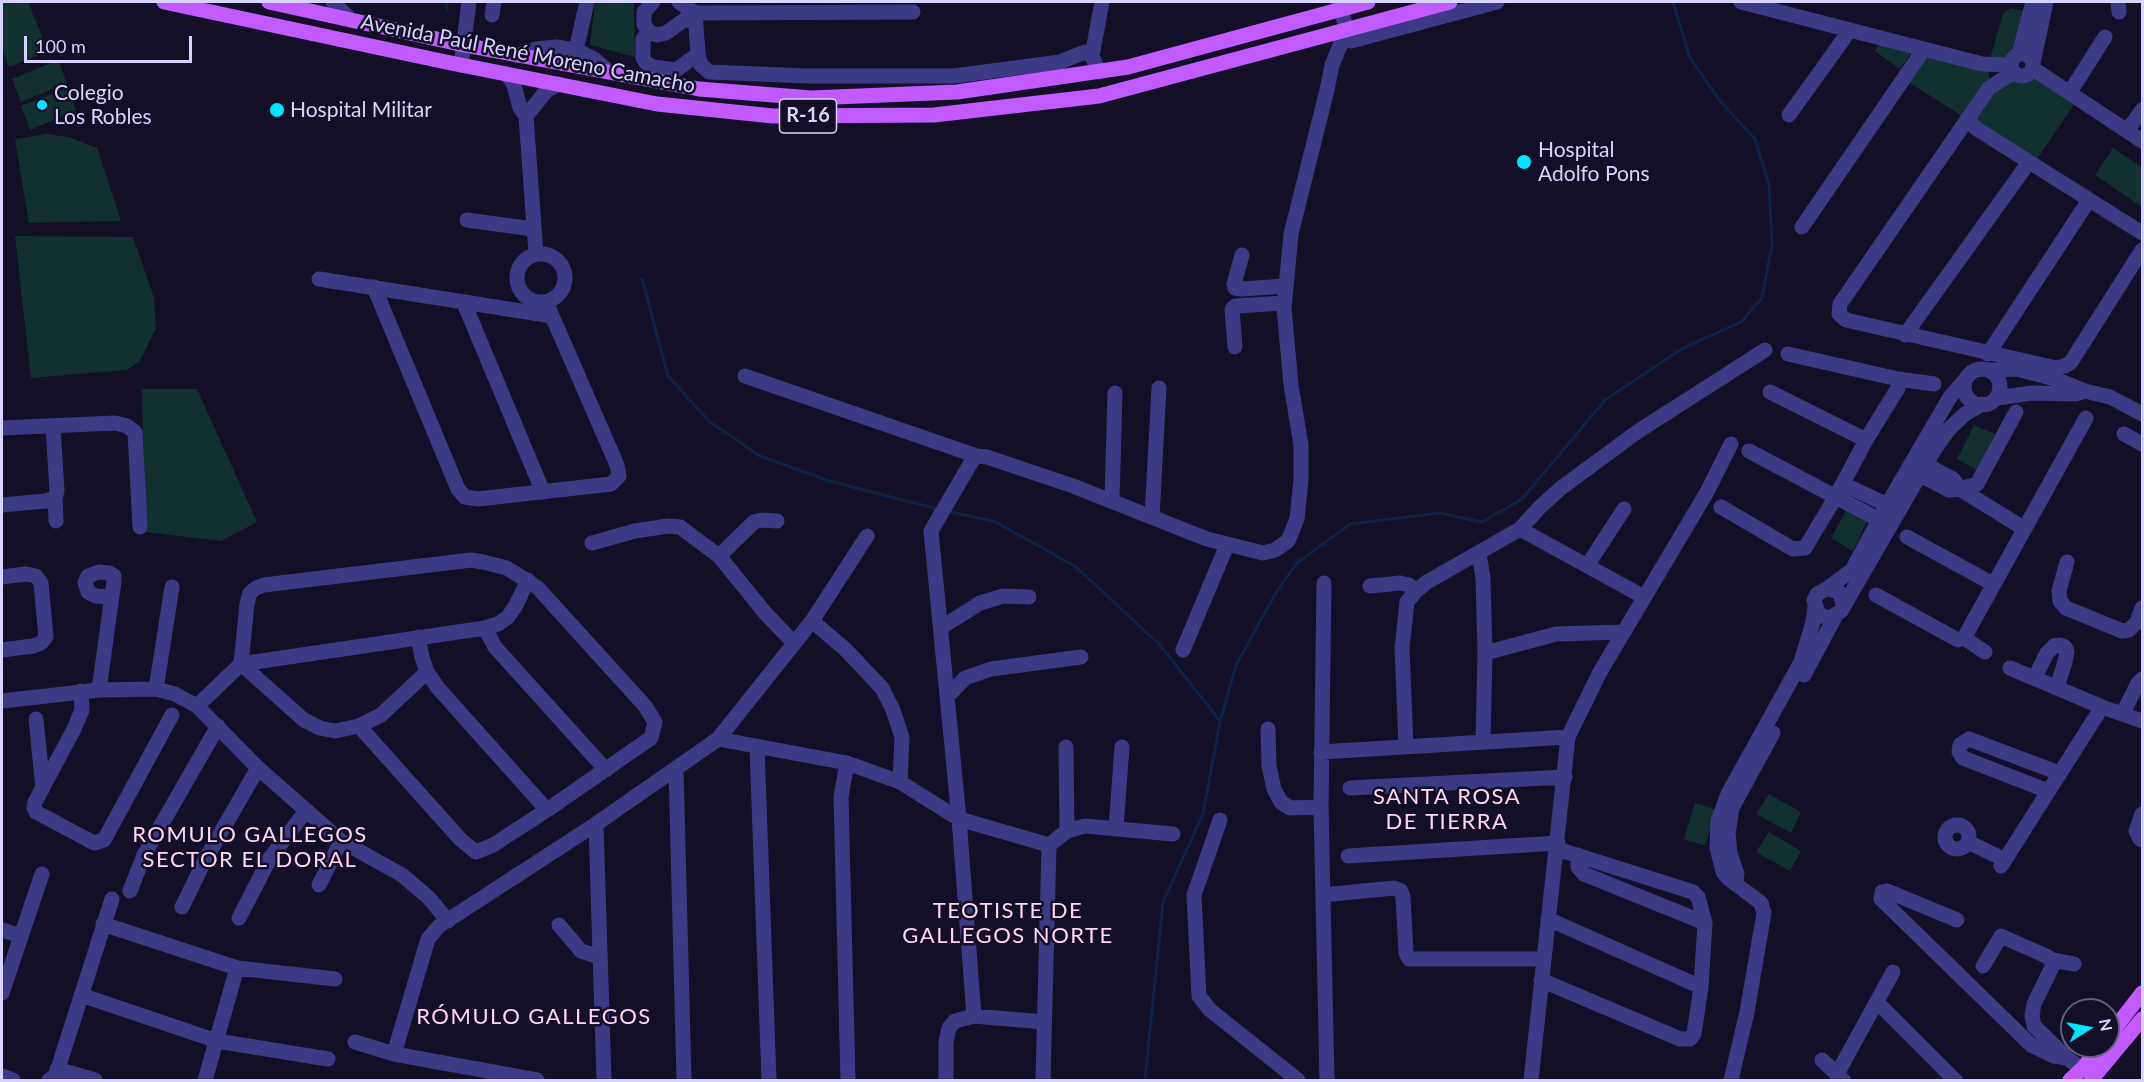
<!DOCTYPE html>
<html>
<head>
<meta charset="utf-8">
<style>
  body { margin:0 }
  #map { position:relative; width:2144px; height:1082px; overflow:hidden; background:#130f26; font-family:Lato,sans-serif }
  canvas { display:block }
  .frame { position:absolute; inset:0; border:3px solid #d9d4ff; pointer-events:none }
  .north { position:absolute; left:2060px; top:998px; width:60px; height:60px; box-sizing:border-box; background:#130f26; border:2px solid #625e7d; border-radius:50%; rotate:79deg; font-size:16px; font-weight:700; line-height:24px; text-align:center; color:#d9d4ff }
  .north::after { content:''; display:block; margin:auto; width:21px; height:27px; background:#00e5ff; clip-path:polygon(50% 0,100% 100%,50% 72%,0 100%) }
  .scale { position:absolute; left:24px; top:36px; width:168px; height:27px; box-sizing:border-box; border:3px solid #d9d4ff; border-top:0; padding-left:8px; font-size:18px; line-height:21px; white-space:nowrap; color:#d9d4ff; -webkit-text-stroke:4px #130f26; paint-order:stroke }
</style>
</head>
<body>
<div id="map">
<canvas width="2144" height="1082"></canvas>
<div class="frame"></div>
<div class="north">N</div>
<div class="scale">100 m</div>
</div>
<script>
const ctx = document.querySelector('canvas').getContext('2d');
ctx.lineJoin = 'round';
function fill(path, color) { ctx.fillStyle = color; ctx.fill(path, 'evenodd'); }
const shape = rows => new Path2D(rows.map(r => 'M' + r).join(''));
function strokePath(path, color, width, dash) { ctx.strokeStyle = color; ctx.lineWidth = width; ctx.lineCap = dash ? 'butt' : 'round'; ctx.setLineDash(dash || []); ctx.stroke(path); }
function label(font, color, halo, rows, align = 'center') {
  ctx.font = font + ' Lato,sans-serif'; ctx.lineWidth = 5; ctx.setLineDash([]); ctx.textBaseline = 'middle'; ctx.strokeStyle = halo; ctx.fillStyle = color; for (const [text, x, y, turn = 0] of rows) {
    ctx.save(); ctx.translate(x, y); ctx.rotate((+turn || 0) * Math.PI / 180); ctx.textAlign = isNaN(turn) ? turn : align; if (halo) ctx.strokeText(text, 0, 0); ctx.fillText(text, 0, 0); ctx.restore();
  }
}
const green = shape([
  [2,2,28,2,48,51,9,67,2,49],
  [595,2,634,2,635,57,590,45],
  [2010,8,2030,12,2026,28,2003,63,1989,62,2003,14],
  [1880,42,1913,50,1900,69,1875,51],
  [1926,49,1989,68,1989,84,1964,117,1905,80],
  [58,60,67,83,21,102,12,79],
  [2033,71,2078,99,2035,162,1979,127,1975,113,2013,75,2021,77,2028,76],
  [67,88,76,111,30,130,21,106],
  [46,134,69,137,97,148,121,221,29,223,15,139],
  [2113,148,2142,167,2142,207,2095,175],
  [15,236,133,237,154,298,156,328,140,361,127,370,31,378],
  [142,389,197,389,257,522,221,541,145,532],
  [1974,425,1995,434,1977,470,1957,459],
  [1848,507,1868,519,1853,551,1831,538],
  [1769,794,1801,812,1791,833,1756,814],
  [1695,803,1716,810,1705,846,1684,839],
  [1769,832,1801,851,1790,871,1756,852]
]);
const stream = shape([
  [446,2,447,10],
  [642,279,668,376,710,422,760,456,829,481,938,509],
  [947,511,996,522,1076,567,1159,644,1220,721],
  [1145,1080,1163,902,1203,814,1220,722,1236,665,1277,591,1297,563,1350,524,1440,513,1482,522,1522,499,1605,400,1683,348,1741,322,1762,298,1772,244,1769,185,1755,139,1720,101,1690,58,1673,2]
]);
const minor = shape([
  [333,2,351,20],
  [653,2,644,12,644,24,649,32,657,35,666,33,684,20,696,21],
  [679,2,695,13,913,12],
  [1338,2,1351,41,1497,2],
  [1741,2,1982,64,2011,65],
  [2118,2,2119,12],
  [695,12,698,54],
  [492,15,494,2],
  [649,32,643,39,643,58,646,63,653,67,676,70,698,54,701,65,709,72,807,76,954,76,1060,62,1085,52,1092,56,1099,72],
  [576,50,587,2],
  [2019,54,2033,2],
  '2011 65a11 11 0 1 1 22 0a11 11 0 1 1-22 0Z',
  [518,55,536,49,556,47,576,50,594,59,609,72],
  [1092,56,1102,2],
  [2033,63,2046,2],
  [461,65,469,2],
  [2032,68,2142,141],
  [2014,72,1989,88,1840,304,1839,314,1846,320,2056,368,2065,366,2071,362,2142,250],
  [507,74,514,85,520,108,526,116,547,90,559,84],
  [2070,92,2105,37],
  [1789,115,1850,30],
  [526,116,536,254],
  [1967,119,1977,129,2142,233],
  [2127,131,2142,110],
  [467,220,533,229],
  [1802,227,1924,49],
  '517 278a24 24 0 1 1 48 0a24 24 0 1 1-48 0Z',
  [1242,255,1234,284,1235,288,1241,289,1286,286],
  [319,279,552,316],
  [374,287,458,489,465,497,478,499,611,484,619,476,617,465,546,302],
  [464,303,543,492],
  [1905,335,2029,162],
  [1235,347,1232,309,1235,306,1284,303],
  [1788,354,1898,379,1934,384],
  [1988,354,2089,200],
  '1964 387a18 18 0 1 1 36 0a18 18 0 1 1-36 0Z',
  [1991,370,2017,369,2055,379,2085,391,2110,397,2142,414],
  [745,376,977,456,987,457,1073,486,1207,539,1263,553,1275,550,1288,541,1297,519,1301,480,1301,445,1291,385,1284,308,1291,234,1327,90,1332,65,1347,29],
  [1770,392,1866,440],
  [1997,398,2032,393,2075,394,2082,392],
  [53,427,57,491,55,498,56,521],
  [2,428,115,423,127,426,135,432,140,527],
  [2124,434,2142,444],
  [1749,451,1887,524],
  [1911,470,1949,490,1960,489,1953,479,1920,461],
  [1843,484,1896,509],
  [1960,489,1977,484,2016,412],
  [1960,489,2023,528],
  [1112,500,1115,393],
  [2,505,45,501,55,498],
  [1721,507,1793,549,1805,548,1835,498,1866,440,1898,388,1898,379],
  [1152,517,1159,388],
  [1520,529,1644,597],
  [1907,537,1993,584],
  [592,543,635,531,668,526,680,527,719,556,766,614,794,643],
  [1479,554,1483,578,1485,653,1483,741],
  [719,556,754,522,762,520,777,521],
  [2067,562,2059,591,2060,601,2066,608,2122,631,2129,630,2137,622,2142,608],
  [1587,566,1624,509],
  [2,577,26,574,36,576,41,583,46,637,41,643,33,646,2,650],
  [1324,583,1321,807,1327,1080],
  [1370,586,1400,583,1409,585,1416,591],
  [1828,588,1852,570,1887,505,1950,397,1965,380],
  [1876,595,1958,640,1964,638,2086,418],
  [1843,605,1840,593,1828,588,1817,594,1814,600,1818,613,1823,616,1830,618,1841,611,1936,447,1949,429,1965,414,1982,404],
  [812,621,845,649,882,688,893,710,902,737,900,782],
  [942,627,980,603,1003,596,1029,597],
  [485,628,495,647,606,770],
  [418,637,422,657,427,672,438,688,547,810],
  [1964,638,1985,652],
  [1183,650,1227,545],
  [1485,653,1556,634,1624,632],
  [241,664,247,604,250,593,256,588,264,585,471,560,483,562,507,568,538,588,645,706,655,722,651,738,547,810,493,845,476,852,461,840,359,726],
  [241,664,304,720,320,728,335,731,359,726,381,715,427,672],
  [2010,668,2102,707,2142,721],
  [1804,675,1836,615],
  [2035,677,2047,653,2054,646,2060,645,2065,647,2067,651,2065,662,2057,687],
  [156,689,172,587],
  [99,690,114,581,114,576,109,573,99,572,88,576,85,582,88,592,96,596,111,597],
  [81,691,82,710,74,729,35,802,34,808,36,812,94,843,104,840,172,715],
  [947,697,965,678,991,669,1081,657],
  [2,701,99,690,156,689,175,694,197,706,258,768,341,841,402,875,429,898,448,921],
  [197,706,241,664,485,628,498,624,508,617,516,605,528,580],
  [2123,713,2138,683,2142,679],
  [36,719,43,788],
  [1268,729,1269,766,1274,789,1281,802,1290,808,1321,807],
  [718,739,812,621,867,536],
  [1406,746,1402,648,1407,602,1416,591,1427,582,1520,529,1540,507,1561,488,1637,432,1765,350],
  [757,747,769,1080],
  [1066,747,1067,831],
  [1321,752,1568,737],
  [847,763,841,797,848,1080],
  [676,768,684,1080],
  [1350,788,1565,777],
  [2048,791,1963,758,1959,752,1960,745,1969,739,2059,773],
  [2142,814,2136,831,2140,839,2142,840],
  [1220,820,1194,895,1199,996,1210,1010,1298,1080],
  [596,824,604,1080],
  '1945 837a12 12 0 1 1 24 0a12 12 0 1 1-24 0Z',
  [1116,828,1122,747],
  [1968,842,2005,860],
  [1049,845,1067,831,1085,826,1173,834],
  [1578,855,1578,867,1584,874,1705,923],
  [1348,856,1558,843],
  [2001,866,2102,707],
  [1736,883,1737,874,1730,853,1728,834,1732,808,1773,733],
  [319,885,341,841],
  [130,891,144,855,218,726],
  [1323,895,1394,888,1401,891,1403,897,1406,953,1409,959,1544,959],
  [182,907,205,860,258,768],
  [239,918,270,858,306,811],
  [1548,919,1701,987],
  [1957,920,1887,891,1882,892,1881,899,2031,1045,2054,1056,2067,1058],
  [103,924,237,968,335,979],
  [559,925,581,951,600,957],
  [2,930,21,936],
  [2052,960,2074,964],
  [1983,966,2001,936,2046,956,2052,960,2052,967,2034,1004,2032,1015,2034,1026,2067,1058,2082,1069],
  [1541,980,1680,1039,1690,1039,1694,1034,1701,987,1705,923,1698,897,1693,892,1557,849],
  [2,993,42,874],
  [81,995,217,1041,328,1059],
  [1877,1002,1955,1080],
  [974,1016,1044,1022],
  [355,1042,394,1054,537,1080],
  [394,1054,428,939,439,926,596,824,718,739,847,763,900,782,959,819,1049,845],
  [1822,1060,1843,1080],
  [57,1069,95,1080],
  [1837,1074,1893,972],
  [2,1076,13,1080],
  [49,1080,56,1075,112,899],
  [205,1080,237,968],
  [946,1080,946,1042,949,1028,955,1021,974,1016,959,819,931,531,972,461,977,456],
  [1043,1080,1049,845],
  [1531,1080,1568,737,1600,672,1707,492,1731,444],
  [1731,1080,1747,1012,1764,913,1761,903,1729,879,1723,872,1717,848,1718,821,1728,794,1801,662,1813,622,1815,607]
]);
const major = shape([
  [164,2,446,62,657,104,773,116,934,115,1099,96,1450,2],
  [269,2,464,45,699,89,811,98,957,92,1128,67,1368,2],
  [2108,1037,2142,993],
  [2070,1080,2082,1069,2101,1046],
  [2091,1080,2142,1019]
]);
const markers = [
  [42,105,6,"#00e5ff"],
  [277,110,8,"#00e5ff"],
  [1524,162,8,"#00e5ff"]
];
const shields = [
  [808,116,57]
];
const shieldNames = [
  ["R-16",808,116]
];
const streetNames = [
  ["Avenida Paúl René Moreno Camacho",528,54,11]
];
const poiNames = [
  ["Colegio",54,93],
  ["Los Robles",54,117],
  ["Hospital Militar",290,110],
  ["Hospital",1538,150],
  ["Adolfo Pons",1538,174]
];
const neighbourhoodNames = [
  ["SANTA ROSA",1447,797],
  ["DE TIERRA",1447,822],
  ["ROMULO GALLEGOS",250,835],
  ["SECTOR EL DORAL",250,860],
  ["TEOTISTE DE",1008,911],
  ["GALLEGOS NORTE",1008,936],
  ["RÓMULO GALLEGOS",534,1017]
];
fill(green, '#12302f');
strokePath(stream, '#0c2248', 3);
strokePath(minor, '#3d3a85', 15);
strokePath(major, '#c25bff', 15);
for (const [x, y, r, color] of markers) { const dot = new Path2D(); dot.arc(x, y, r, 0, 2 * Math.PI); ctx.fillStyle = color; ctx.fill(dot); strokePath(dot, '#130f26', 2); }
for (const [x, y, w] of shields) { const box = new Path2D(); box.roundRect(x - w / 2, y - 17, w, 34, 4.5); ctx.fillStyle = '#130f26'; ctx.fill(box); strokePath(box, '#d9d4ff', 1.5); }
label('bold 20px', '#d9d4ff', null, shieldNames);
label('21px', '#d9d4ff', '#130f26', streetNames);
label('21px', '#d9d4ff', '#130f26', poiNames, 'left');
ctx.letterSpacing = '1.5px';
label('22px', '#ffd6f0', '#130f26', neighbourhoodNames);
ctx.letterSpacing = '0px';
</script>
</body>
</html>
